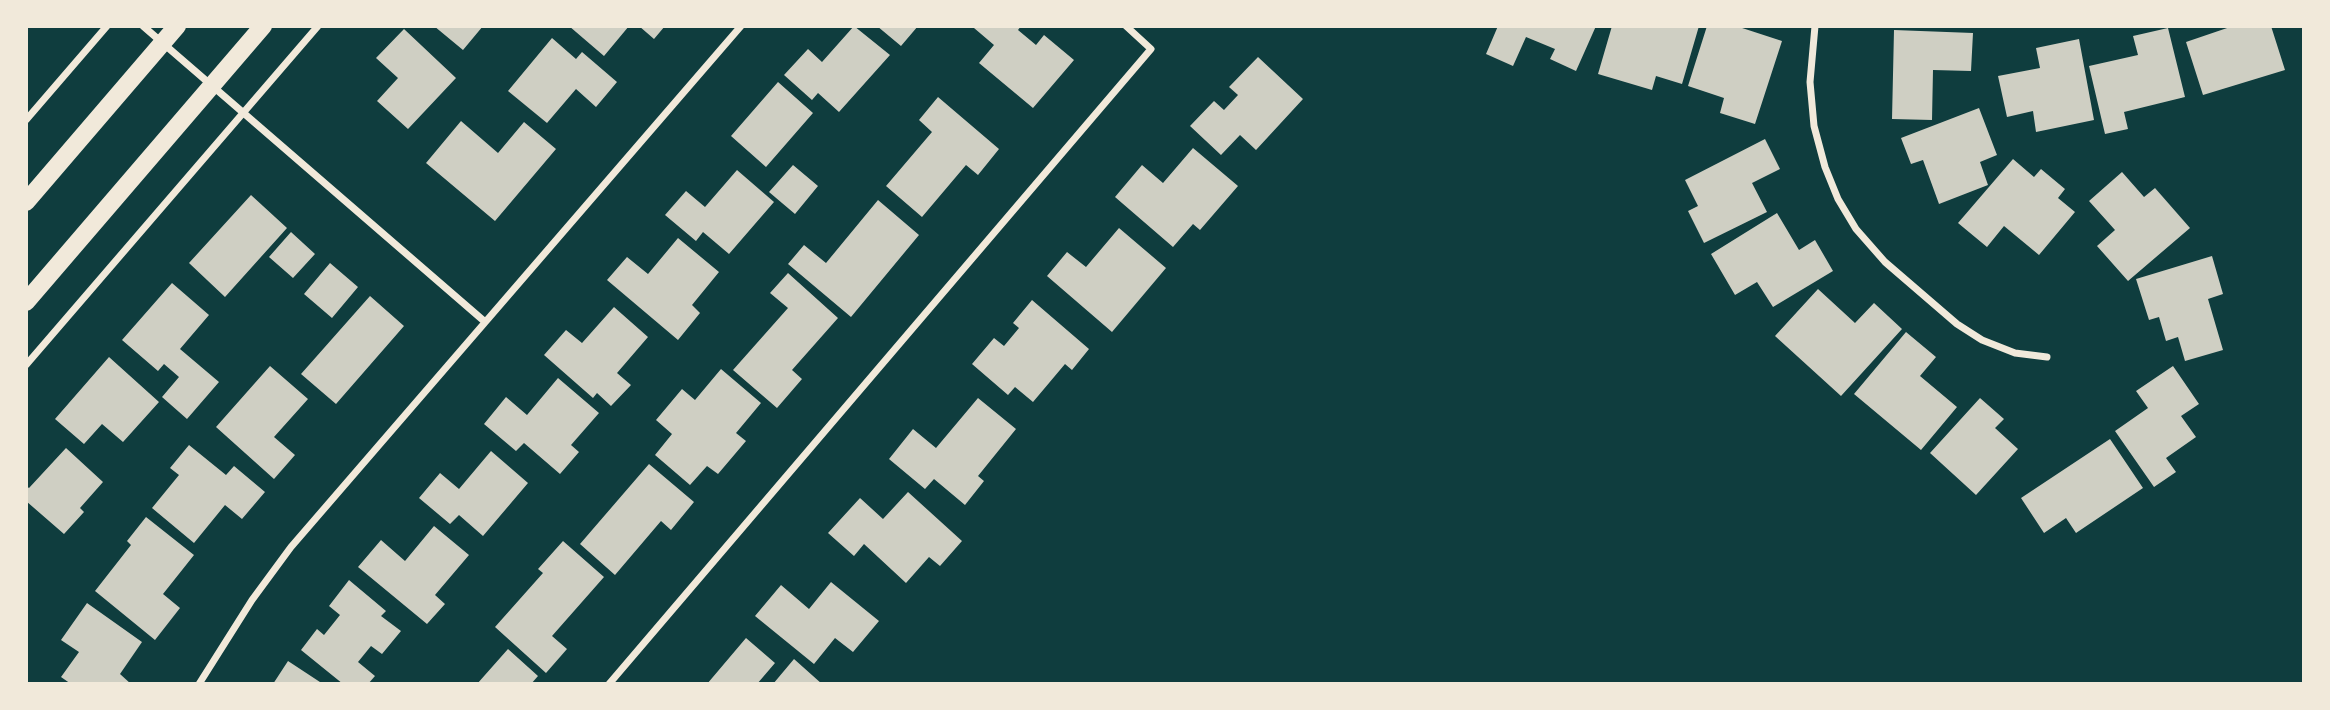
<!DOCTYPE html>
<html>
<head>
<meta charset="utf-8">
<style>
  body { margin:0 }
  #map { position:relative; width:2330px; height:710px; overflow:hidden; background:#0f3d3e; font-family:Commissioner,sans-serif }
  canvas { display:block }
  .frame { position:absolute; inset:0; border:28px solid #f1e9da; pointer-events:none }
</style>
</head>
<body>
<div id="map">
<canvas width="2330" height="710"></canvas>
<div class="frame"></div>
</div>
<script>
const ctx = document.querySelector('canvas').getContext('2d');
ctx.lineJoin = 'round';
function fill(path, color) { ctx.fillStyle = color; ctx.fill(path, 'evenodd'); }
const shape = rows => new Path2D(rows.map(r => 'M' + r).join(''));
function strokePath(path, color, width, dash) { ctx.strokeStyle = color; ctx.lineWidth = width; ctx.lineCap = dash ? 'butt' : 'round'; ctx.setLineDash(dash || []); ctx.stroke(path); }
const building = shape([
  [434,26,483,26,463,50],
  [569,26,629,26,604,56],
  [639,26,665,26,654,39],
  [854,26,890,55,839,112,818,93,812,100,784,75,808,49,822,62],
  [877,26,918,26,901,46],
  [976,26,1021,26,1018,30,1036,45,1044,35,1074,60,1033,108,979,63,994,45,974,28],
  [1498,26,1596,26,1576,71,1550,59,1555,49,1526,37,1513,66,1486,54],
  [1612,26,1699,26,1682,84,1656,76,1652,90,1598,74],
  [1707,26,1736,26,1782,41,1755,124,1720,113,1724,98,1688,86],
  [2233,26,2271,26,2285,70,2203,95,2186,42],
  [2168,28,2185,97,2124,112,2128,129,2105,134,2089,66,2138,55,2133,36],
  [404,29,456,78,408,129,377,101,398,78,376,58],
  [1894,30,1973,33,1971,71,1933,70,1932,120,1892,119],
  [552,38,576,59,582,52,617,82,596,107,576,89,547,123,508,91],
  [2079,39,2094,120,2036,132,2033,111,2007,117,1998,76,2040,68,2036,48],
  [1258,57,1303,99,1256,150,1240,135,1221,155,1190,126,1214,101,1224,110,1238,95,1229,87],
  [778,82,813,113,766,167,731,136],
  [938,97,999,149,978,175,966,165,922,217,886,186,932,132,919,120],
  [1979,108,1997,155,1980,162,1988,185,1939,204,1923,160,1911,164,1901,138],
  [461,121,498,153,524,122,556,149,495,221,426,163],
  [1765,139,1780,169,1752,183,1767,212,1704,243,1688,211,1698,206,1685,180],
  [1193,148,1238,186,1200,230,1193,224,1173,247,1115,197,1142,165,1163,183],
  [2013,159,2034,177,2041,169,2065,189,2058,198,2075,212,2039,255,2004,226,1987,247,1958,223],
  [793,165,818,186,795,214,769,192],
  [737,170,774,202,729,254,703,232,696,241,665,215,686,191,705,207],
  [2122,172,2144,197,2155,188,2190,228,2128,281,2097,246,2115,230,2089,201],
  [251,195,287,228,225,297,189,263],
  [878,200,919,235,851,317,788,264,804,245,826,263],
  [1777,213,1799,250,1815,240,1833,271,1773,307,1757,282,1735,295,1711,254],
  [1119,228,1166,268,1112,332,1047,276,1067,252,1086,267],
  [291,232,315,254,293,278,269,257],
  [678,238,719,272,692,305,700,313,678,340,607,280,627,257,648,274],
  [2212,256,2223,294,2208,299,2223,350,2185,361,2178,337,2166,341,2159,317,2149,320,2136,279],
  [330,263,358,287,332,318,304,294],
  [788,273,838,318,792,370,802,379,777,408,733,370,788,308,770,293],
  [172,283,209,315,180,349,219,382,187,419,162,397,179,377,164,364,158,371,122,340],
  [1818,289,1855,323,1874,303,1902,329,1841,396,1775,336],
  [370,296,404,326,336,404,301,374],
  [1032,300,1089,349,1072,370,1065,364,1033,402,1015,387,1008,395,972,364,994,338,1004,346,1019,328,1013,323],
  [614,307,648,337,617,373,631,385,611,406,597,393,593,398,544,355,566,330,582,343],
  [1906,332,1936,357,1920,376,1957,407,1921,450,1854,394],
  [109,357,159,402,123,442,102,424,84,444,55,419],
  [270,366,308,399,274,437,295,455,274,479,216,427],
  [2173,366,2199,404,2181,416,2196,437,2166,458,2176,472,2154,487,2115,431,2148,408,2136,391],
  [721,369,761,403,736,433,746,441,718,474,707,466,690,485,655,455,672,434,656,420,682,389,695,400],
  [558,378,599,413,571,445,579,452,560,474,524,443,516,451,484,424,506,397,527,415],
  [978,398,1016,429,978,476,984,481,965,505,934,479,925,489,889,459,913,429,936,448],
  [1980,398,2004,419,1995,428,2018,449,1976,495,1930,453],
  [2110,439,2143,488,2076,533,2066,518,2044,533,2021,498],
  [189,445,226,475,234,466,265,492,242,519,225,505,194,543,152,508,179,475,170,468],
  [66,448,103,482,80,508,84,512,64,534,26,501,26,486,29,488],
  [491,451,528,483,483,536,459,515,450,524,419,498,440,473,459,489],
  [649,464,694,502,671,530,661,521,615,575,580,544],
  [908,492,962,541,940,566,929,557,906,583,864,544,854,556,828,533,860,498,883,519],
  [146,517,194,555,163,594,180,608,155,640,95,591,131,545,127,541],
  [434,526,469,555,435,595,445,604,427,624,358,567,381,540,405,561],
  [563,541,604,577,552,636,567,649,546,673,495,627,543,573,538,569],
  [349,580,386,611,381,616,401,631,382,654,371,646,358,662,375,676,368,684,343,684,301,650,317,629,324,635,340,615,329,606],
  [831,582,879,621,853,652,835,638,814,664,755,616,781,585,809,609],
  [87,603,142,642,120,674,131,684,71,684,61,677,79,652,61,640],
  [746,638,775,663,757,684,707,684],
  [508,649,538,676,531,684,477,684],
  [794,659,822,684,773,684],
  [288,661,323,684,273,684]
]);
const minor = shape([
  [143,26,484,321],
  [1815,26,1810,82,1814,126,1825,167,1838,199,1856,229,1885,262,1957,324,1982,340,2015,353,2047,357],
  [26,120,107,26],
  [26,365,318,26],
  [199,684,252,600,291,547,741,26],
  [609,684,1151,49,1126,26]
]);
const primary = shape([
  [26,202,177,26],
  [26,302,263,26]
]);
fill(building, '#cfcfc3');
strokePath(minor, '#f1e9da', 7);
strokePath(primary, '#f1e9da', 18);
</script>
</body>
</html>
